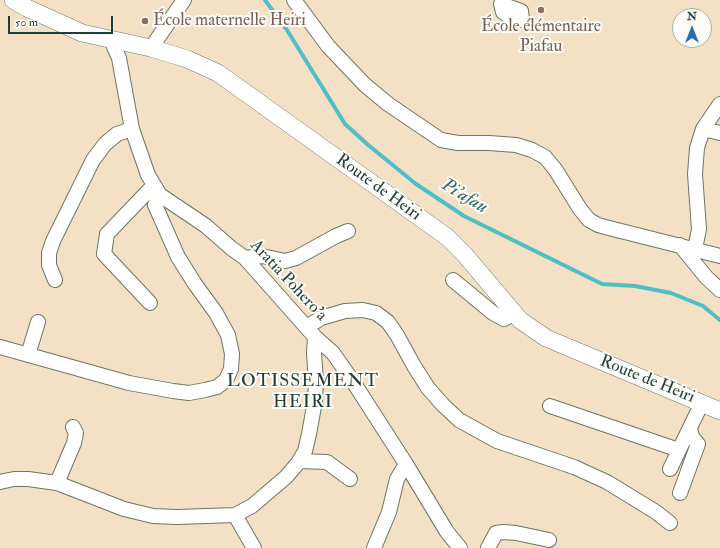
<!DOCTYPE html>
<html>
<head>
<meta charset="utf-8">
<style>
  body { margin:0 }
  #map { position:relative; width:720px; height:548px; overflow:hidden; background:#f4e0c4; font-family:"IM FELL Double Pica",serif }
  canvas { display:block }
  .north { position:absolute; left:672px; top:8px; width:40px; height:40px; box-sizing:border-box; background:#fdfcf7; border:1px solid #a4b0a9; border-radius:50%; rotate:0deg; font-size:11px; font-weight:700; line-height:16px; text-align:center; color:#1f3d34 }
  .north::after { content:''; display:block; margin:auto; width:14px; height:18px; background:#1f6fb2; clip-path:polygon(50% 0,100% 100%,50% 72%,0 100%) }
  .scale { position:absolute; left:8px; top:16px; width:105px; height:18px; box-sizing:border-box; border:2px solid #1f3d34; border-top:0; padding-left:5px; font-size:12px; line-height:14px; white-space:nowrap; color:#1f3d34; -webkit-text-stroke:3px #fdfcf7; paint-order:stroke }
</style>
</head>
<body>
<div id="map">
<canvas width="720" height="548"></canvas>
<div class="north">N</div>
<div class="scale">50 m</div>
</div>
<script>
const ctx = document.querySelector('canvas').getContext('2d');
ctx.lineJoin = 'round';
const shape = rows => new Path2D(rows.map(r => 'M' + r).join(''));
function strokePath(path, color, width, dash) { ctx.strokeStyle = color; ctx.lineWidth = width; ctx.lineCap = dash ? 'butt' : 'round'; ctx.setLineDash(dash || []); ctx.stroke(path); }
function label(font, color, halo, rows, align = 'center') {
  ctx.font = font + ' "IM FELL Double Pica",serif'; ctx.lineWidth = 4; ctx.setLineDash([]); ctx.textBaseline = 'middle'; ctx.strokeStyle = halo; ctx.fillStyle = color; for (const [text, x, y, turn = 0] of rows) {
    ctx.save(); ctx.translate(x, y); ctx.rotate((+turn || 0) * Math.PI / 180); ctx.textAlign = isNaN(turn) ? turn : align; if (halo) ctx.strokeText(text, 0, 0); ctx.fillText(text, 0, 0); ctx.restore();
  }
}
const stream = shape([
  [265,0,287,30,345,124,367,144,416,184,464,216,602,284,635,286,671,293,703,306,720,320]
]);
const minor = shape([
  [294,0,328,46,365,85,388,104,441,140,458,143,489,143,516,145,532,150,545,157,555,169,580,209,589,220,598,225,613,229,720,256],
  [501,4,521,11,522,19,516,21,503,12,501,4],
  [111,40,119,58,132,129,148,175,160,195,206,226,231,248,245,258,315,337,333,353,352,380,406,464,447,532,460,548],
  [151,48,184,0],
  [703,129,720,133],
  [680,245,706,277,720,290],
  [695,249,699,229,695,174,697,148,703,129,720,104],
  [245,258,262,256,285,261,296,258,336,236,348,231],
  [55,280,49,265,49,253,53,241,93,160,105,144,117,134,132,129],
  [453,280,493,313,504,319,515,313],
  [150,303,104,254,107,234,154,185],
  [307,327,321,318,345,311,363,310,376,313,388,322,397,335,414,366,428,388,443,405,459,420,497,441,574,467,607,482,656,512,670,523],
  [0,347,129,383,173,391,189,393,205,390,217,387,226,380,231,369,232,354,228,335,216,313,195,284,178,257,155,205,160,195],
  [28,355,38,322],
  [550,406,676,449,680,448,702,403],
  [300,461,327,462,350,479],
  [670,469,680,448],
  [0,482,14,479,28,479,57,483,124,509,153,516,177,517,235,515,252,506,286,477,298,463,305,451,309,434,315,401,316,382,314,353,315,337],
  [57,483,74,443,76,433,73,427],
  [680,493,698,444,692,437,690,428],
  [235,515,254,548],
  [374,548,389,512,397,479,406,464],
  [488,548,496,533,504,532,516,533,549,540]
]);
const major = shape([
  [13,0,27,8,82,33,151,48,187,59,218,73,447,237,465,255,520,320,546,338,720,411]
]);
const markers = [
  [541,10,4,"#8d6e63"],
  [145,21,4,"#8d6e63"]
];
const educationNames = [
  ["École maternelle Heiri",153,21],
  ["École élémentaire",541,27,"center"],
  ["Piafau",541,47,"center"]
];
const streetNames = [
  ["Route de Heiri",378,188,36],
  ["Aratia Pohero'a",288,281,47],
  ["Route de Heiri",647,380,22]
];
const waterNames = [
  ["Pi'afau",464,197,31]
];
const neighbourhoodNames = [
  ["LOTISSEMENT",303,382],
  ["HEIRI",303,403]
];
strokePath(stream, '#50bec6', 4);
strokePath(minor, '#6a7666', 16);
strokePath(major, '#6a7666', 18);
strokePath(minor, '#fff', 14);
strokePath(major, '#fff', 17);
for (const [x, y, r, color] of markers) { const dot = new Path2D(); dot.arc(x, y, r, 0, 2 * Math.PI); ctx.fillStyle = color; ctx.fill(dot); strokePath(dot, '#fdfcf7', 1.5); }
label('17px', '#785e54', '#fdfcf7', educationNames, 'left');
label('17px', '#1f3d34', '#fdfcf7', streetNames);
label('italic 18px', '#2e6460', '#fdfcf7', waterNames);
ctx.letterSpacing = '1px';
label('18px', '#1f3d34', '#fdfcf7', neighbourhoodNames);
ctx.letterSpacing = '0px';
</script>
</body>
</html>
